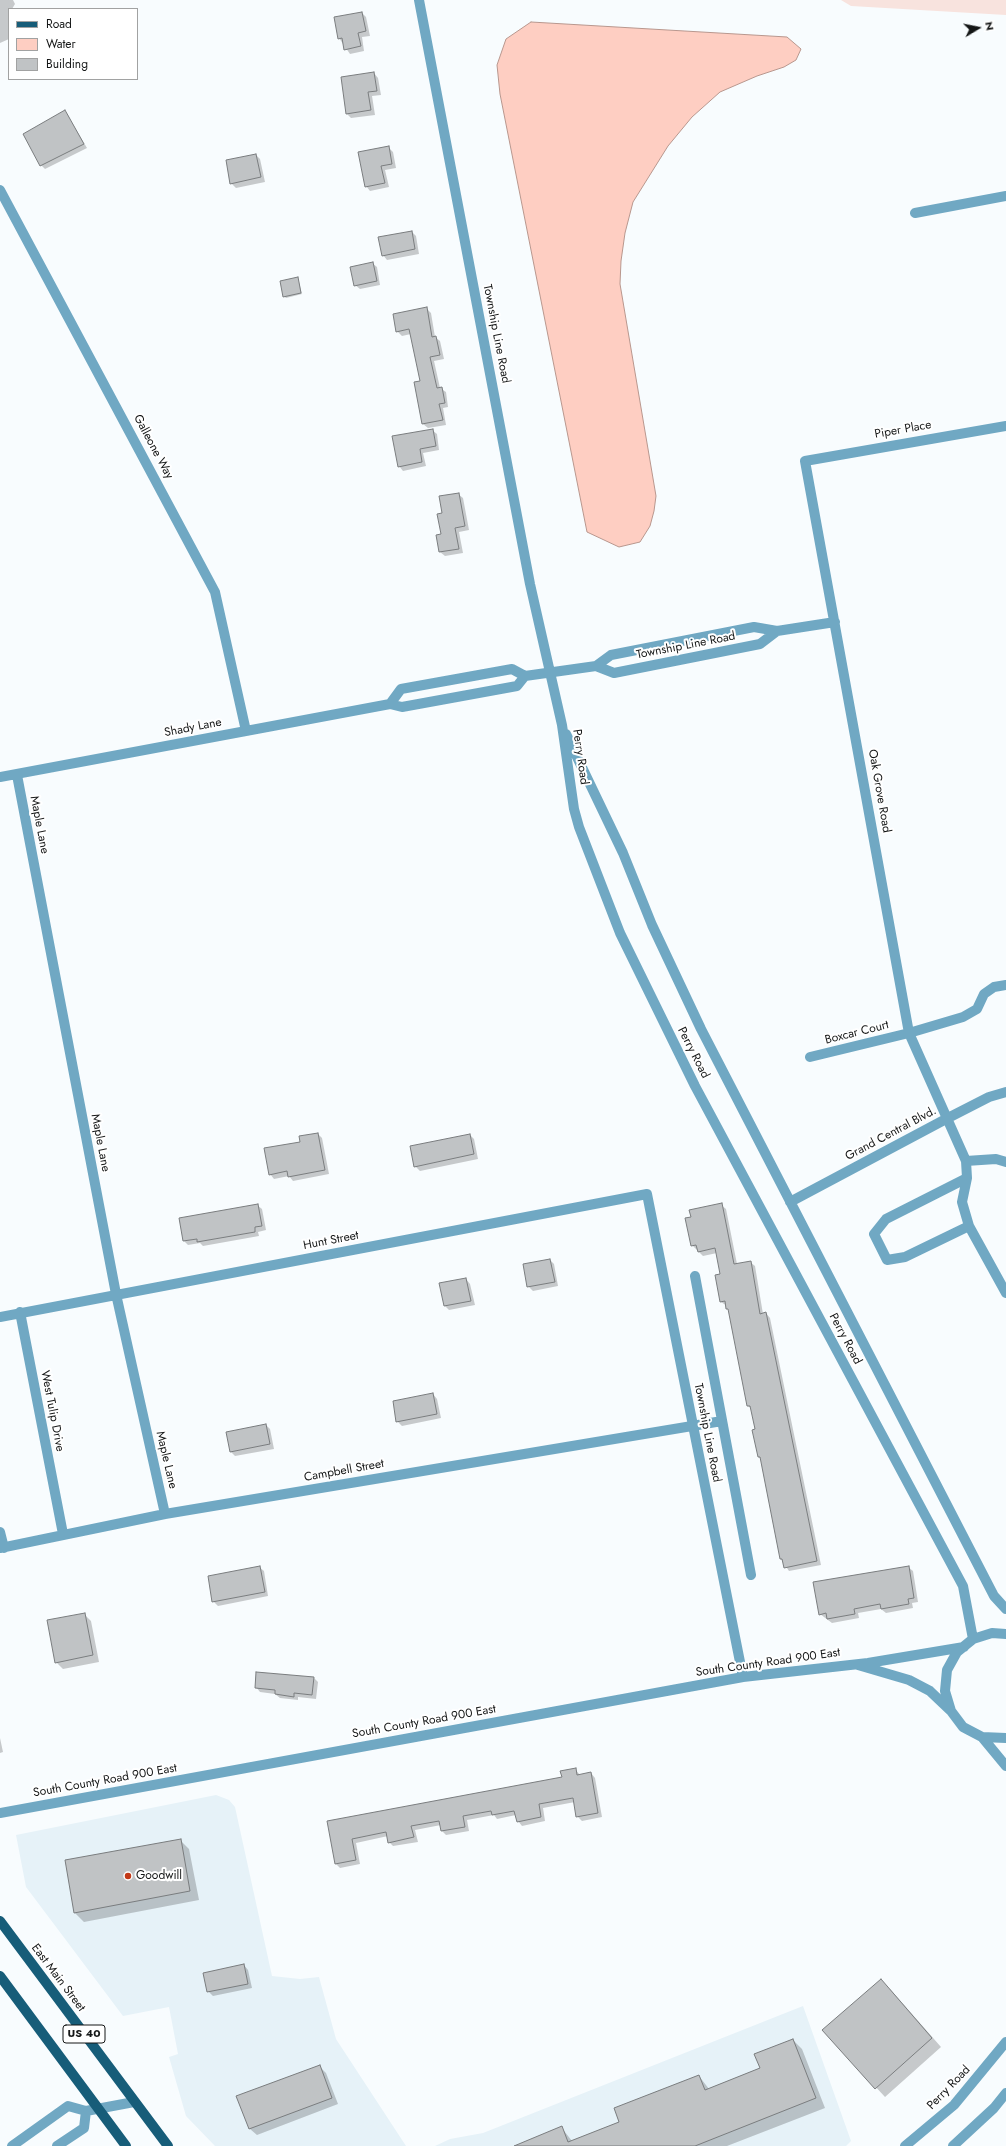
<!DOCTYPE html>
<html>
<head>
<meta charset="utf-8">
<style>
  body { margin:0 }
  #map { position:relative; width:1006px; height:2146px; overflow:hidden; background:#f8fcfe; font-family:Jost,sans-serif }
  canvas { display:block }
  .legend { position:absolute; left:8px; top:8px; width:130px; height:72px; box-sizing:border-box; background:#fff; border:1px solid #a1a2a2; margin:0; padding:5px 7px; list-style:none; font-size:12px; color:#141616 }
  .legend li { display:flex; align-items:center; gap:8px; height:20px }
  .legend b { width:20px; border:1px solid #a1a2a2 }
  .north { position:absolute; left:958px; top:8px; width:40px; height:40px; -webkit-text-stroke:3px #fff; paint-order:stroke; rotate:80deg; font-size:11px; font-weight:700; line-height:16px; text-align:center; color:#141616 }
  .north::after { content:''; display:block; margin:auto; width:14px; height:18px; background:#141616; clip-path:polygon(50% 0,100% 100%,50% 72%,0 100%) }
</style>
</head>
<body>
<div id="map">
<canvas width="1006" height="2146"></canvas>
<ul class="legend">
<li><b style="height:5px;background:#175d79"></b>Road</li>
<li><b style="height:11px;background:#fecec2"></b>Water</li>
<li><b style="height:11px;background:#c0c3c5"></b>Building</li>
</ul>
<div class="north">N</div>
</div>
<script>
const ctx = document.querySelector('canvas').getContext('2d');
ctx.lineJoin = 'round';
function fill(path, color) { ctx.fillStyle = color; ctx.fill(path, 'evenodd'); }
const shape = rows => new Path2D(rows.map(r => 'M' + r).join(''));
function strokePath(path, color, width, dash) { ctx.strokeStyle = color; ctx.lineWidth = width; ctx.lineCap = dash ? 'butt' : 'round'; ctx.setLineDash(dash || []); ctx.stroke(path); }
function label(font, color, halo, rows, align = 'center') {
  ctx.font = font + ' Jost,sans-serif'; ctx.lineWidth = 4; ctx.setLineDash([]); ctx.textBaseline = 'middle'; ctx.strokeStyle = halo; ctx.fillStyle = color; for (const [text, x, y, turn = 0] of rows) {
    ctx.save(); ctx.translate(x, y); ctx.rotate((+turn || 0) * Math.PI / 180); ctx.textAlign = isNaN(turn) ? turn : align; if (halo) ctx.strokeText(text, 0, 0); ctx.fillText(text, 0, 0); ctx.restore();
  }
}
const built = shape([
  [216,1795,229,1800,235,1807,272,1976,300,1979,319,1977,336,2039,406,2146,215,2146,186,2116,169,2057,178,2054,169,2007,123,2016,26,1887,16,1835],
  [803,2006,851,2141,846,2146,435,2146,450,2139,483,2133]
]);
const green = shape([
  [841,0,1006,0,1006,15,851,6]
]);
const water = shape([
  [531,22,787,37,801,49,796,60,784,67,757,76,720,92,692,117,668,146,633,202,625,233,621,261,620,284,656,496,654,511,650,526,640,542,619,547,587,532,500,94,497,65,506,39,531,22]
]);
const shadow = shape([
  [0,0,13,0,15,4,12,9,9,9,9,39,0,43],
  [362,13,366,17,370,36,362,37,364,51,350,54,339,38],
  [374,73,378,78,381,95,372,96,375,115,351,118,347,114],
  [65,111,87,148,45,169,41,165],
  [388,147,393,152,396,168,385,170,389,187,370,191,366,186],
  [256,155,260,159,265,182,236,188,231,183],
  [412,232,416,236,419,254,387,260,383,255],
  [372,263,377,267,380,285,360,289,355,285],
  [298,278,302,294,286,298,284,296],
  [426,308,431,313,435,337,440,341,444,359,434,361,440,388,446,392,448,407,443,408,446,425,428,428,423,424,415,383,421,382,411,334,402,336,397,331],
  [432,430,437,434,439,450,423,453,426,466,403,471,399,466],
  [458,494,463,498,469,530,459,532,463,553,445,556,440,552,437,536,442,535,443,513],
  [318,1134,322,1138,329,1174,293,1181,289,1176,274,1179,270,1174,301,1142],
  [470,1135,474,1139,478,1159,420,1171,415,1166],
  [257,1205,262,1209,266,1230,258,1232,259,1236,203,1246,200,1243,188,1245,184,1241,180,1219],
  [721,1205,726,1209,737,1264,750,1262,755,1266,763,1314,766,1313,770,1318,821,1565,789,1571,781,1559,762,1460,759,1457,756,1430,752,1409,748,1406,730,1311,727,1306,721,1302,716,1276,721,1275,717,1253,703,1256,692,1245],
  [550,1260,554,1264,558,1286,533,1291,528,1286],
  [466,1279,470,1284,475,1305,449,1310,445,1306],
  [433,1394,437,1399,441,1418,402,1426,397,1421],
  [266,1425,270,1429,274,1449,235,1456,231,1452,227,1433],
  [259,1567,264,1571,268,1596,218,1606,213,1601],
  [908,1567,913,1571,918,1602,912,1603,913,1608,886,1613,881,1609,858,1613,859,1618,832,1623,820,1614],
  [84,1614,91,1621,99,1662,63,1669,56,1662],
  [278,1674,314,1678,318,1682,316,1699,298,1697,298,1700,280,1698,275,1694,260,1692,256,1687],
  [0,1738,3,1752,0,1753],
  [575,1769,580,1775,591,1773,595,1778,602,1817,582,1821,577,1816,575,1802,543,1808,545,1821,522,1826,518,1821,516,1815,497,1819,494,1815,467,1820,469,1831,446,1835,442,1831,441,1825,415,1830,418,1842,393,1846,389,1842,388,1836,356,1843,360,1864,340,1868,336,1864,328,1822,563,1778],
  [180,1840,189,1849,199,1900,84,1922,75,1913,66,1861],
  [244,1965,248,1970,252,1988,213,1996,208,1991],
  [890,1989,941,2047,885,2097,823,2030],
  [793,2040,802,2049,825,2108,727,2146,528,2146,561,2127,572,2141,620,2122,699,2076,709,2089,761,2069],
  [319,2066,326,2073,338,2104,257,2135,250,2129]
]);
const building = shape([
  [362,12,366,31,358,33,361,46,344,50,342,38,338,39,334,17,362,12],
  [374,72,377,91,368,92,371,110,346,114,341,77,374,72],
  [65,110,84,144,40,166,23,134,65,110],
  [389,146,392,164,381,166,385,183,365,187,358,152,389,146],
  [256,154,261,177,230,184,226,160,256,154],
  [412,231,415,249,382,256,378,237,412,231],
  [373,262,377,281,354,286,350,267,373,262],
  [298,277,301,293,283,297,280,281,298,277],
  [427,307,432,337,436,336,440,355,430,357,437,388,442,387,445,403,439,404,443,420,422,424,414,382,420,381,409,329,396,332,393,314,427,307],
  [433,429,436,446,420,449,422,462,398,467,392,436,433,429],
  [459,493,465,526,455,528,459,549,439,552,436,535,441,534,437,514,442,513,439,496,459,493],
  [318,1133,325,1170,288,1177,287,1171,269,1175,264,1148,300,1142,299,1136,318,1133],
  [470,1134,474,1154,414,1167,410,1146,470,1134],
  [722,1203,734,1264,751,1261,760,1314,766,1312,817,1561,784,1568,782,1559,780,1559,760,1457,758,1457,752,1430,755,1429,750,1406,747,1406,728,1309,726,1309,725,1301,720,1302,715,1275,720,1274,715,1248,698,1252,696,1245,691,1246,685,1218,691,1217,689,1210,722,1203],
  [258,1204,262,1226,255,1227,255,1232,197,1242,197,1239,183,1241,179,1218,258,1204],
  [550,1259,555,1282,527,1287,523,1264,550,1259],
  [466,1278,471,1301,444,1306,439,1283,466,1278],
  [433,1393,437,1414,396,1422,393,1401,433,1393],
  [266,1424,270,1444,230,1452,226,1432,266,1424],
  [260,1566,265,1592,212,1602,208,1576,260,1566],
  [909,1566,914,1598,908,1599,909,1604,881,1609,880,1604,854,1609,855,1614,827,1619,826,1613,819,1615,813,1582,909,1566],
  [85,1613,93,1655,55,1663,47,1620,85,1613],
  [256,1672,314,1677,312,1695,294,1693,294,1697,275,1694,275,1690,255,1688,256,1672],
  [576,1768,577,1775,591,1772,598,1813,576,1817,573,1798,539,1804,541,1817,517,1822,514,1811,492,1815,491,1811,463,1816,465,1827,441,1831,439,1821,411,1826,414,1837,388,1843,386,1832,352,1839,356,1860,335,1864,327,1821,562,1777,560,1771,576,1768],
  [181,1839,190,1891,74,1913,65,1860,181,1839],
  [244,1964,248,1984,207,1992,203,1973,244,1964],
  [881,1979,932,2038,875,2089,822,2030,881,1979],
  [793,2039,816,2098,695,2146,514,2146,562,2126,568,2142,619,2122,614,2108,699,2075,705,2090,760,2068,754,2054,793,2039],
  [320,2065,332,2098,249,2129,236,2096,320,2065]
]);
const minor = shape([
  [419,0,530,584,562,725,574,809,579,827,620,933,695,1086,963,1586,973,1639],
  [0,190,215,592,246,731],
  [915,213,1006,196],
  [1006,426,805,461,909,1033,966,1161,967,1178,962,1202,969,1226,1006,1293],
  [777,631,760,644,614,673,596,666,611,655,754,627,777,631,835,622],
  [390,704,401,689,512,669,525,676,596,666],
  [566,734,623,853,652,925,701,1029,994,1596,1006,1609],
  [17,775,116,1294,165,1514],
  [0,777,390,704,402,707,517,686,525,676],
  [810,1057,909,1033,963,1017,977,1009,984,994,994,987,1006,985],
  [966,1161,996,1159,1006,1162],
  [967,1178,886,1219,874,1234,887,1260,905,1257,969,1226],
  [790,1202,946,1119,989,1097,1006,1092],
  [695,1276,751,1575],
  [20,1312,63,1534],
  [0,1317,647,1194,743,1677],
  [0,1532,4,1548],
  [0,1548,165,1514,722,1421],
  [1006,1634,992,1633,973,1639,957,1652,947,1670,945,1691,951,1711,963,1727,982,1737,1006,1766],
  [858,1665,909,1680,930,1691,950,1710],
  [982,1737,1006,1738],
  [0,1813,743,1677,868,1663,964,1647],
  [12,2146,68,2106,86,2111,134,2102],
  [57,2146,84,2128,86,2111],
  [905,2146,954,2105,1006,2042],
  [953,2146,994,2108,1006,2093]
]);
const major = shape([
  [0,1921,168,2146],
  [0,1976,126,2146]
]);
const markers = [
  [128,1876,4,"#c23817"]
];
const shields = [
  [84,2034,42]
];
const shieldNames = [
  ["US 40",84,2034]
];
const streetNames = [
  ["Township Line Road",496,334,79],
  ["Piper Place",903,430,-10],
  ["Galleone Way",153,447,62],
  ["Township Line Road",686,646,-11],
  ["Shady Lane",193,728,-11],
  ["Perry Road",580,757,82],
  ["Oak Grove Road",879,791,80],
  ["Maple Lane",39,825,79],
  ["Boxcar Court",857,1033,-14],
  ["Perry Road",693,1053,63],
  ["Grand Central Blvd.",891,1134,-28],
  ["Maple Lane",100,1143,79],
  ["Hunt Street",331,1241,-11],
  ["Perry Road",845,1339,62],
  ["West Tulip Drive",52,1411,79],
  ["Township Line Road",707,1433,79],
  ["Maple Lane",166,1460,77],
  ["Campbell Street",344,1471,-10],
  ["South County Road 900 East",768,1663,-8],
  ["South County Road 900 East",424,1722,-10],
  ["South County Road 900 East",105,1781,-10],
  ["East Main Street",58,1978,53],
  ["Perry Road",949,2088,-46]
];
const poiNames = [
  ["Goodwill",136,1876]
];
fill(built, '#e6f2f8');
fill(green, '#f8e3de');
fill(water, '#fecec2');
strokePath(water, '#b8978e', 1);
fill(shadow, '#0003');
fill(building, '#c0c3c5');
strokePath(building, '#7a7d7f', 1);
strokePath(minor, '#70a8c3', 10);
strokePath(major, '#175d79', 10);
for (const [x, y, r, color] of markers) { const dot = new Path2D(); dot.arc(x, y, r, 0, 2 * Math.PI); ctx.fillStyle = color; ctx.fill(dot); strokePath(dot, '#fff', 1.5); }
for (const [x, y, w] of shields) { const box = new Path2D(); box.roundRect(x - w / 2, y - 9, w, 18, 3); ctx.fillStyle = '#fff'; ctx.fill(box); strokePath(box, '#141616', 1); }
label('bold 11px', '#141616', null, shieldNames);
label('12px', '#141616', '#fff', streetNames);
label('12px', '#141616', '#fff', poiNames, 'left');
</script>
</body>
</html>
